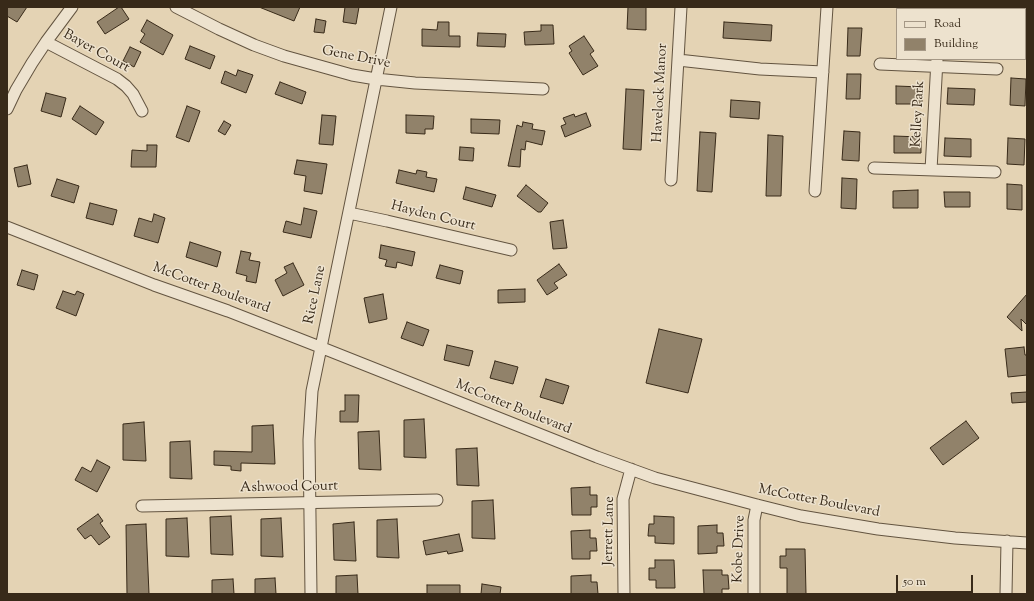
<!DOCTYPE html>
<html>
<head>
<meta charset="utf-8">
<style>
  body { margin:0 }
  #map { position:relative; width:1034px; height:601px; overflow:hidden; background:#e4d3b4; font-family:"Sorts Mill Goudy",serif }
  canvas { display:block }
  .frame { position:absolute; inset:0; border:8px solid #382a19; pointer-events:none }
  .legend { position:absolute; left:896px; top:8px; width:130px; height:52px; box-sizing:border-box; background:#ede2ce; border:1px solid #a59886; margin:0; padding:5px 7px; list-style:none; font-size:12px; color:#382a19 }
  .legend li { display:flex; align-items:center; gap:8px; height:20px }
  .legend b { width:20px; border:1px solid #a59886 }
  .scale { position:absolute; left:896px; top:575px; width:77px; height:18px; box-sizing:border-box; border:2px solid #382a19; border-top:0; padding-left:5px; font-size:12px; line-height:14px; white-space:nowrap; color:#382a19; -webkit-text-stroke:3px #ede2ce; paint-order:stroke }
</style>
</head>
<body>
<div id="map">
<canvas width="1034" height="601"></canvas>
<div class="frame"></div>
<ul class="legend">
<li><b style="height:5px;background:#ede2ce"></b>Road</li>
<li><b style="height:11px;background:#91826a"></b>Building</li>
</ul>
<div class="scale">50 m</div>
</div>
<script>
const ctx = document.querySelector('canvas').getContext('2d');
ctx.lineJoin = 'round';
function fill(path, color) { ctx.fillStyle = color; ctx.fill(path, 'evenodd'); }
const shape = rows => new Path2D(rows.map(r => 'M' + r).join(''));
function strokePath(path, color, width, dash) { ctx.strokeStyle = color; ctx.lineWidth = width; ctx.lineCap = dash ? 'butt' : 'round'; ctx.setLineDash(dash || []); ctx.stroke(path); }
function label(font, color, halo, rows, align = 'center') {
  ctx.font = font + ' "Sorts Mill Goudy",serif'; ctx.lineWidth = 3; ctx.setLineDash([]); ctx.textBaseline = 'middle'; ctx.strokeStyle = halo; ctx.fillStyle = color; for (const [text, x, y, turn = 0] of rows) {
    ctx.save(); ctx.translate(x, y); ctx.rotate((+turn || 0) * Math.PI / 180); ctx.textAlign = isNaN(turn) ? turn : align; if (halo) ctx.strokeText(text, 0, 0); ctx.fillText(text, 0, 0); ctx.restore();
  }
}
const building = shape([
  [7,7,27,7,17,22,7,16,7,7],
  [119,7,121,7,129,19,105,34,97,22,119,7],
  [259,7,300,7,294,21,259,7],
  [345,7,359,7,356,24,343,22,345,7],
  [628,7,646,7,646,30,627,29,628,7],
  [316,19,326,21,324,33,314,32,316,19],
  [147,20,173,35,163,55,140,42,145,34,141,31,147,20],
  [438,22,449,22,449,36,460,36,460,47,422,46,422,29,437,30,438,22],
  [724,22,772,25,771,41,723,38,724,22],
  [541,25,553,25,554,44,525,45,524,32,541,31,541,25],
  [848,28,862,28,860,56,847,56,848,28],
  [478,33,506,34,505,47,477,46,478,33],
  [584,36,594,51,590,54,598,66,583,75,569,53,572,51,569,46,584,36],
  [190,46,215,56,210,69,185,59,190,46],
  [130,47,141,52,134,67,123,61,130,47],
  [238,70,253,75,246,93,221,83,225,71,236,76,238,70],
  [847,74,861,74,860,99,846,99,847,74],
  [1011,78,1026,79,1025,106,1010,105,1011,78],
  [280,82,306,92,302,104,275,94,280,82],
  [896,86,922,87,922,104,896,104,896,86],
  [948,88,975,89,974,105,947,104,948,88],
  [626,89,644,90,641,150,623,149,626,89],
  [46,93,66,98,61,117,41,111,46,93],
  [731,100,760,102,759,119,730,117,731,100],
  [80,106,104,122,96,135,72,119,80,106],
  [187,106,200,111,189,142,176,137,187,106],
  [586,113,591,126,565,137,561,126,566,124,563,118,574,114,575,117,586,113],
  [322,115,336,116,333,145,319,144,322,115],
  [406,115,434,116,433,129,425,129,425,134,406,133,406,115],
  [471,119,500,120,499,134,471,133,471,119],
  [224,121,231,125,225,135,218,131,224,121],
  [523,122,533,124,532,129,545,131,542,145,526,141,525,150,521,149,520,167,508,166,517,125,522,127,523,122],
  [844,131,860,132,859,161,842,160,844,131],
  [700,132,716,133,712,192,697,191,700,132],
  [768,135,783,136,781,196,766,196,768,135],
  [894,136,921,137,921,153,894,153,894,136],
  [945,138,971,139,971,157,944,156,945,138],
  [1008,138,1025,139,1024,165,1007,164,1008,138],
  [147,145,157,145,156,167,131,167,132,150,147,151,147,145],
  [460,147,474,148,473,161,459,160,460,147],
  [297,160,327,164,322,194,304,191,306,176,294,174,297,160],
  [27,165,31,184,18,187,14,168,27,165],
  [399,170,416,174,417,170,427,172,426,177,437,179,434,192,396,183,399,170],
  [842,178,857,179,856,209,841,208,842,178],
  [57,179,79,186,74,203,51,196,57,179],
  [1007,184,1022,185,1022,210,1007,209,1007,184],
  [526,185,548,203,541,212,538,212,517,196,526,185],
  [466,187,496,195,492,207,463,199,466,187],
  [918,190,918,208,893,208,893,191,918,190],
  [944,192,970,192,970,207,945,207,944,192],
  [90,203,117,210,113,225,86,218,90,203],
  [304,208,317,211,311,238,283,232,286,221,301,225,304,208],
  [154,214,165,218,158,243,134,236,139,218,152,222,154,214],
  [563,220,567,248,553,249,550,222,563,220],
  [190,242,221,252,217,267,186,257,190,242],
  [381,245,415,252,412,266,397,262,396,268,385,266,387,260,379,258,381,245],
  [241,251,251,253,249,260,260,262,256,283,246,281,247,276,236,273,241,251],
  [293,263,304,285,283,296,275,280,287,273,284,267,293,263],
  [559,264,567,275,554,283,558,288,547,295,537,280,559,264],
  [440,265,463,271,460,284,436,278,440,265],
  [22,270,38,275,34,290,17,285,22,270],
  [525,289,525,302,498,303,498,290,525,289],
  [63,291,75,295,77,291,84,294,76,316,56,308,63,291],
  [383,294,387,319,369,323,364,298,383,294],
  [1027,294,1027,325,1021,319,1022,331,1007,317,1027,294],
  [407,322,429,330,423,346,401,338,407,322],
  [659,329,702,339,688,393,646,383,659,329],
  [447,345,473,351,469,366,444,360,447,345],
  [1024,347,1025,355,1027,355,1027,375,1008,377,1005,349,1024,347],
  [495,361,518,367,513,384,490,378,495,361],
  [546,379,569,386,563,404,540,397,546,379],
  [1027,392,1027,402,1012,403,1011,393,1027,392],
  [345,395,359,395,358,422,340,422,340,411,345,411,345,395],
  [424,419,426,458,404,457,404,420,424,419],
  [966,421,979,438,943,465,930,448,966,421],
  [144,422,146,461,123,460,123,424,144,422],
  [273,425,275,464,241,463,241,471,231,470,231,466,214,465,214,451,252,452,252,426,273,425],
  [379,431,381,470,359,469,358,432,379,431],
  [190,441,192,479,170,478,170,442,190,441],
  [477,448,479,486,457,485,456,449,477,448],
  [97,460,110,467,97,492,75,480,82,467,91,472,97,460],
  [590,487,590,495,597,495,597,507,591,507,591,515,572,515,571,488,590,487],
  [493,500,495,539,472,538,472,501,493,500],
  [98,514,103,521,100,523,110,537,99,545,91,535,85,539,77,529,98,514],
  [231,516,233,555,211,554,210,517,231,516],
  [654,516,674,517,674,544,655,543,655,536,648,536,649,524,654,524,654,516],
  [187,518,189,557,166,556,166,519,187,518],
  [281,518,283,557,261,556,261,519,281,518],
  [397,519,399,558,377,557,377,520,397,519],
  [354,522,356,561,334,560,333,524,354,522],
  [146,524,149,594,127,594,126,525,146,524],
  [717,525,717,533,723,533,724,546,717,546,717,553,698,554,698,526,717,525],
  [590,530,590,538,596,538,597,551,590,551,590,559,572,559,571,531,590,530],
  [459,534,463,551,448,554,447,551,426,555,423,541,459,534],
  [786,549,805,549,806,594,787,594,787,568,780,568,780,556,786,556,786,549],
  [655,560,674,560,675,588,656,588,656,580,649,580,649,568,655,568,655,560],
  [703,570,722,570,722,575,728,575,729,589,722,589,722,594,704,594,703,570],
  [357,575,358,594,336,594,336,576,357,575],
  [591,575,591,582,597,582,598,594,571,594,571,576,591,575],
  [275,578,276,594,255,594,255,579,275,578],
  [233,579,234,594,212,594,212,580,233,579],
  [482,584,501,587,500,594,481,594,482,584],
  [427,585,460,585,460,594,427,594,427,585]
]);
const minor = shape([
  [176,7,219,29,254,45,284,56,352,75,376,79,415,83,543,89],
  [940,9,940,7],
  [46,42,117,79,126,86,133,94,142,111],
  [678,60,760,69,823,72],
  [880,64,997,69],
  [7,109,16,90,32,63,46,42,72,7],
  [874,168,995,172],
  [931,170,937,60],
  [671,180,681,7],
  [815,191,827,7],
  [349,213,387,221,511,250],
  [7,227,154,285,228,311,320,347,597,457,655,478,757,505,801,516,878,529,955,538,1027,543],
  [142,506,437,500],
  [311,594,309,440,312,391,391,7],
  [624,594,623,499,631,469],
  [754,594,754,520,757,505],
  [1006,594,1007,541]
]);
const streetNames = [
  ["Bayer Court",96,52,29],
  ["Gene Drive",356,58,11],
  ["Havelock Manor",661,93,-87],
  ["Kelley Park",919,114,-87],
  ["Hayden Court",433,217,14],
  ["McCotter Boulevard",211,289,20],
  ["Rice Lane",316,295,-78],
  ["McCotter Boulevard",513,408,22],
  ["Ashwood Court",289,488,-1],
  ["McCotter Boulevard",819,502,11],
  ["Jerrett Lane",610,531,-89],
  ["Kobe Drive",740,549,-88]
];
fill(building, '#91826a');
strokePath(building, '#382a19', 1);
strokePath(minor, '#635440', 13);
strokePath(minor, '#ede2ce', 11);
label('14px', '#382a19', '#ede2ce', streetNames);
</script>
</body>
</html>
